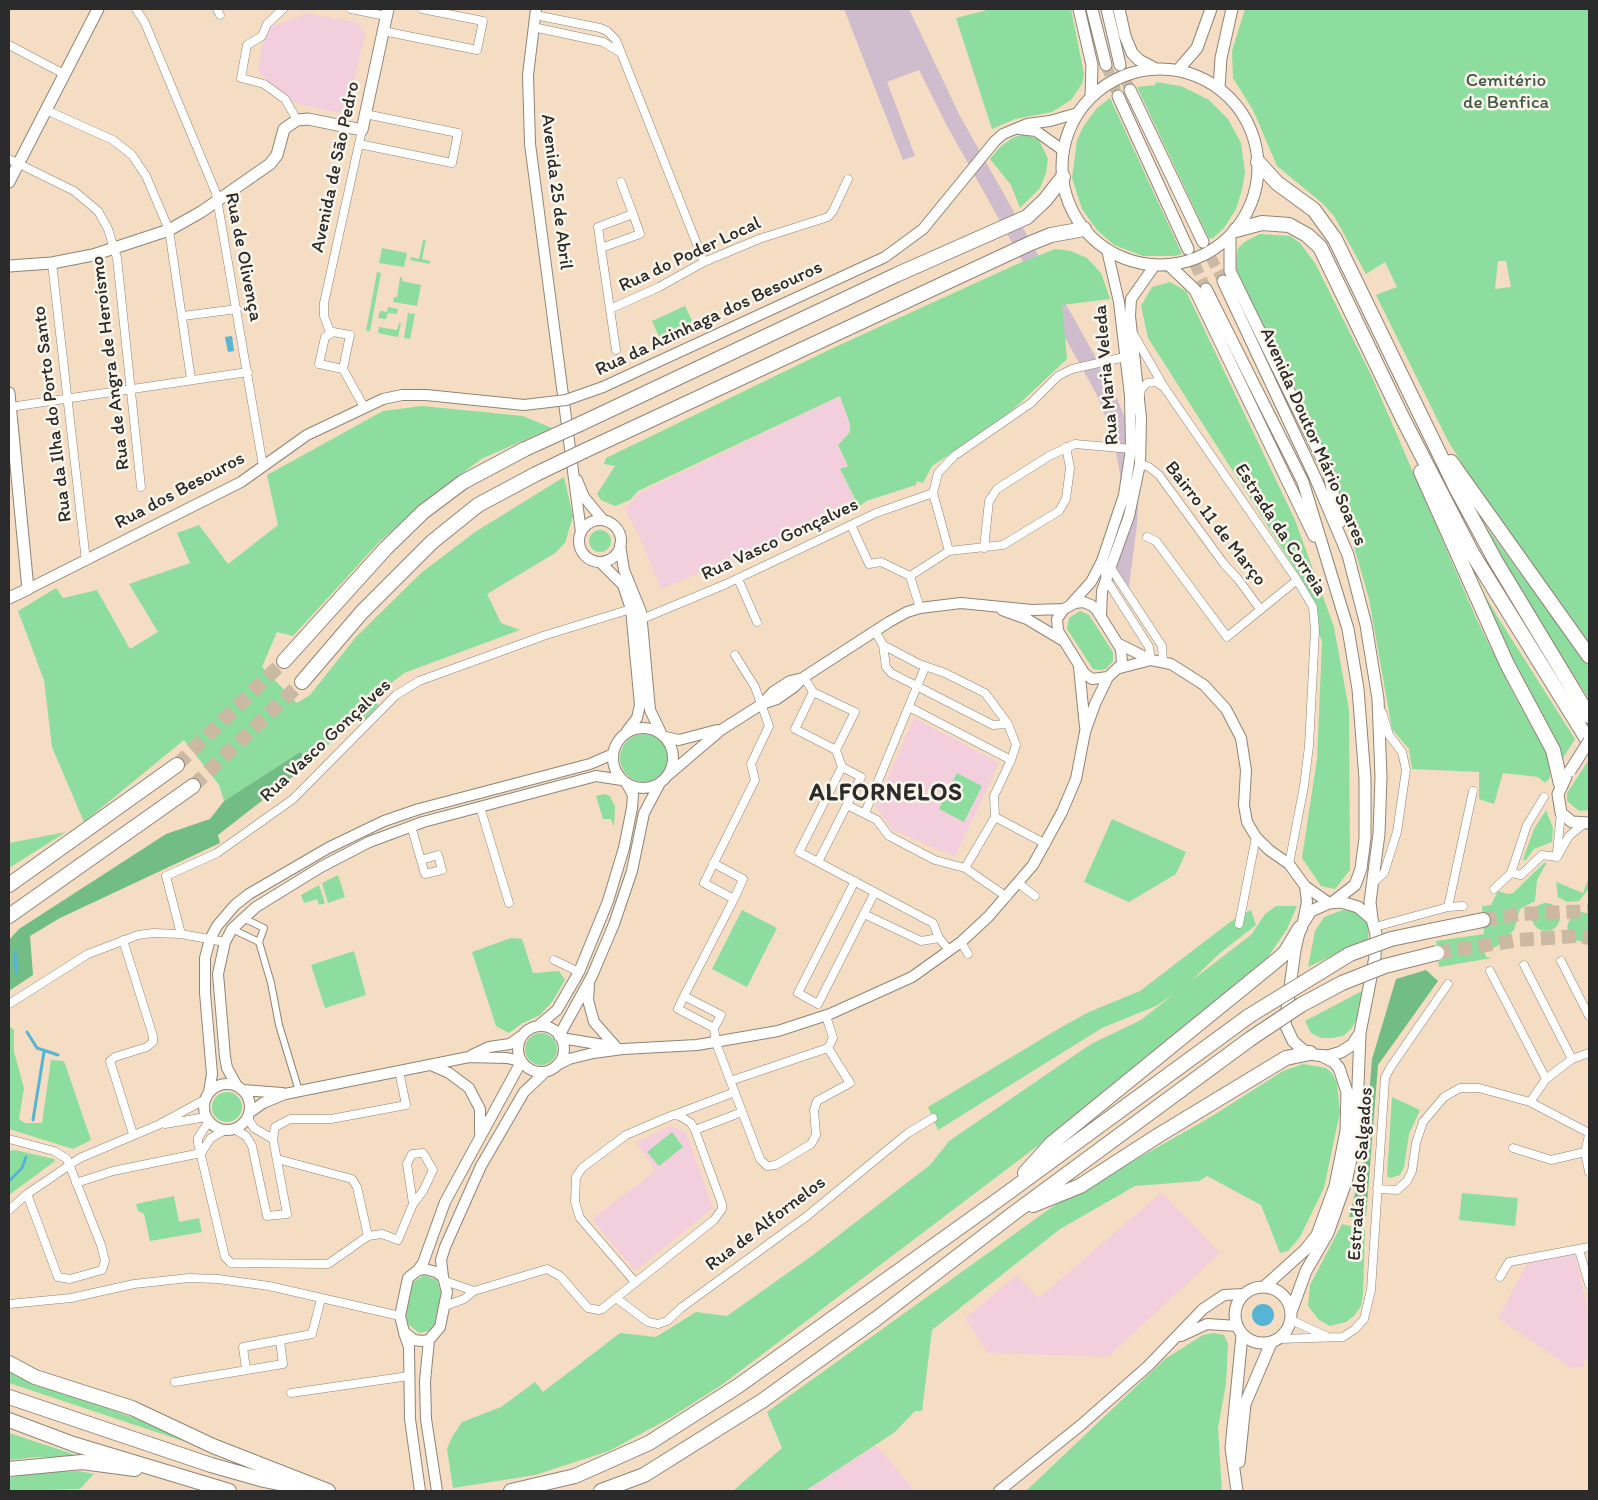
<!DOCTYPE html>
<html>
<head>
<meta charset="utf-8">
<style>
  body { margin:0 }
  #map { position:relative; width:1598px; height:1500px; overflow:hidden; background:#f4ddc2; font-family:Itim,sans-serif }
  canvas { display:block }
  .frame { position:absolute; inset:0; border:10px solid #2b2b2b; pointer-events:none }
</style>
</head>
<body>
<div id="map">
<canvas width="1598" height="1500"></canvas>
<div class="frame"></div>
</div>
<script>
const ctx = document.querySelector('canvas').getContext('2d');
ctx.lineJoin = 'round';
function fill(path, color) { ctx.fillStyle = color; ctx.fill(path, 'evenodd'); }
const shape = rows => new Path2D(rows.map(r => 'M' + r).join(''));
function strokePath(path, color, width, dash) { ctx.strokeStyle = color; ctx.lineWidth = width; ctx.lineCap = dash ? 'butt' : 'round'; ctx.setLineDash(dash || []); ctx.stroke(path); }
function label(font, color, halo, rows, align = 'center') {
  ctx.font = font + ' Itim,sans-serif'; ctx.lineWidth = 5; ctx.setLineDash([]); ctx.textBaseline = 'middle'; ctx.strokeStyle = halo; ctx.fillStyle = color; for (const [text, x, y, turn = 0] of rows) {
    ctx.save(); ctx.translate(x, y); ctx.rotate((+turn || 0) * Math.PI / 180); ctx.textAlign = isNaN(turn) ? turn : align; if (halo) ctx.strokeText(text, 0, 0); ctx.fillText(text, 0, 0); ctx.restore();
  }
}
const built = shape([
  [308,13,358,23,365,34,348,106,339,113,295,103,273,87,258,70,264,38,271,27],
  [840,396,850,424,850,432,838,445,848,466,840,470,856,502,720,567,701,572,661,589,640,538,625,509,639,493],
  [914,718,999,763,955,857,893,830,875,806],
  [671,1126,686,1132,713,1208,635,1271,592,1219,656,1171,636,1142],
  [1162,1192,1220,1253,1108,1357,988,1353,965,1318,1017,1275,1039,1298],
  [1575,1254,1589,1318,1589,1358,1584,1360,1584,1367,1571,1368,1498,1318,1528,1262],
  [876,1445,915,1491,805,1491]
]);
const industrial = shape([
  [844,9,909,9,960,116,1113,388,1129,429,1136,459,1139,487,1137,524,1129,586,1111,581,1118,540,1121,505,1120,474,1113,435,1097,395,946,124,919,70,887,82,915,156,903,160]
]);
const green = shape([
  [991,9,1071,9,1084,74,1082,84,1071,100,1052,112,1015,119,992,129,956,18],
  [1245,9,1589,9,1589,643,1509,538,1448,441,1376,295,1397,287,1385,262,1366,274,1334,216,1322,203,1277,166,1253,110,1233,78,1232,51],
  [1498,261,1506,261,1511,287,1495,289],
  [1156,82,1181,86,1209,100,1228,119,1241,143,1245,172,1242,190,1236,209,1224,228,1213,238,1209,239,1137,87,1155,85],
  [1110,98,1182,254,1174,256,1143,256,1114,245,1097,230,1082,209,1072,178,1077,140,1083,127,1097,108],
  [1025,134,1039,140,1048,159,1046,173,1040,188,1020,208,1011,185,990,159,999,148,1012,138],
  [1260,234,1290,236,1300,243,1315,263,1372,377,1476,618,1511,689,1550,760,1550,778,1545,783,1538,777,1503,773,1494,804,1479,799,1479,772,1412,769,1409,749,1392,729,1369,599,1331,466,1237,272,1236,264,1238,248,1246,241],
  [423,240,426,240,422,259,430,261,430,264,410,260,411,257,419,259],
  [382,248,407,253,404,267,379,263],
  [1055,249,1071,251,1087,258,1101,273,1110,299,1062,305,1067,359,1003,419,932,466,923,483,917,481,916,485,866,501,859,507,840,469,848,466,838,445,850,432,850,424,840,396,638,491,630,500,615,506,601,500,597,494,615,466,604,464,606,458,833,348,1015,265],
  [377,272,381,273,370,331,366,331],
  [400,277,402,277,402,281,421,285,417,306,393,302,394,297,397,297],
  [1170,282,1186,291,1295,520,1334,627,1349,710,1350,870,1335,889,1321,886,1302,858,1317,759,1322,642,1301,578,1148,338,1141,306,1152,287],
  [685,306,694,325,661,341,652,321],
  [388,307,398,309,397,314,388,313,386,319,378,318,380,311,387,312],
  [408,313,415,314,410,339,404,338],
  [399,323,401,323,398,337,378,333,379,327,397,330],
  [422,406,523,416,552,428,481,459,426,501,380,541,293,636,277,632,262,667,297,703,310,695,356,637,421,573,475,532,564,477,573,516,565,543,555,553,487,594,501,623,520,630,404,673,372,698,379,705,366,719,359,712,313,761,300,752,224,801,219,785,184,740,84,822,52,747,44,680,18,611,56,588,63,598,97,590,130,649,158,632,129,584,190,563,177,533,199,525,228,564,278,525,267,475,383,411],
  [1484,524,1589,667,1589,699,1559,652,1484,527],
  '589 541a11 11 0 1 1 22 0a11 11 0 1 1-22 0Z',
  [1469,568,1497,616,1575,739,1563,758,1507,653],
  [1080,611,1089,615,1113,652,1113,661,1106,669,1100,670,1093,669,1067,629,1069,618],
  '620 758a24 24 0 1 1 48 0a24 24 0 1 1-48 0Z',
  [1588,761,1589,810,1579,811,1567,801,1567,793],
  [957,773,982,786,964,822,939,809],
  [604,794,610,796,615,807,614,827,611,819,603,819,596,796],
  [1546,810,1553,828,1552,842,1534,849,1525,861,1523,859,1534,829],
  [1112,819,1186,852,1176,874,1129,902,1084,882],
  [66,832,9,868,9,843],
  [1545,862,1546,864,1537,880,1535,901,1520,909,1514,930,1496,947,1484,950,1486,957,1492,958,1439,967,1436,941,1484,934,1482,906,1491,905,1498,891,1508,894,1513,893],
  [338,875,345,897,328,903,322,883],
  [1589,877,1589,888,1579,901,1567,902,1558,897,1556,882,1583,893],
  [319,885,325,903,319,905,317,899,304,903,301,895],
  '1532 917a14 14 0 1 1 28 0a14 14 0 1 1-28 0Z',
  [1276,906,1297,906,1287,929,1268,957,1073,1119,723,1384,670,1418,609,1451,535,1475,453,1488,447,1449,452,1437,462,1422,501,1407,535,1382,543,1392,620,1333,656,1337,696,1312,727,1316,813,1255,930,1165,949,1141,1091,1044,1141,1020,1174,994,1156,1006,1102,1028,938,1130,928,1107,1065,1025,1089,1012,1140,991,1230,922,1251,910,1256,925,1220,953,1191,981,1251,935,1265,914],
  [742,910,777,928,747,987,712,969],
  [1343,910,1357,912,1369,922,1368,939,1308,967,1315,931,1324,917],
  [1582,912,1589,914,1589,940,1585,942,1575,940,1567,927,1570,918],
  [511,938,522,939,533,973,559,971,565,980,552,1002,540,1015,521,1024,509,1033,496,1026,472,952],
  [354,951,366,995,325,1008,311,965],
  [1362,991,1357,1019,1351,1029,1343,1036,1332,1038,1321,1038,1311,1033,1305,1021],
  [9,1026,14,1030,14,1052,24,1088,19,1119,25,1123,42,1123,51,1060,64,1061,91,1140,73,1149,9,1129],
  '525 1049a16 16 0 1 1 32 0a16 16 0 1 1-32 0Z',
  [1303,1064,1326,1068,1332,1073,1337,1083,1340,1112,1324,1188,1300,1237,1288,1251,1280,1253,1261,1205,1207,1176,1199,1181,1135,1186,1060,1229,932,1330,922,1411,915,1411,895,1432,805,1491,733,1491,782,1448,767,1412,1052,1207,1209,1118,1283,1071],
  '212 1107a15 15 0 1 1 30 0a15 15 0 1 1-30 0Z',
  [1392,1097,1420,1110,1409,1134,1404,1167,1400,1175,1390,1178,1387,1176],
  [672,1132,683,1147,659,1166,647,1152],
  [15,1150,54,1159,55,1161,9,1195,9,1151],
  [1462,1193,1518,1198,1515,1226,1459,1220],
  [174,1196,179,1222,199,1218,202,1232,150,1241,144,1214,138,1211,136,1204],
  [1342,1224,1365,1230,1363,1295,1361,1306,1354,1316,1346,1322,1330,1326,1319,1320,1308,1306,1310,1285],
  [424,1275,437,1280,441,1293,435,1325,428,1331,419,1333,408,1324,406,1315,412,1283],
  [1213,1333,1224,1335,1228,1344,1226,1384,1218,1428,1222,1491,1026,1491,1165,1359,1203,1335],
  [9,1368,20,1376,183,1436,189,1443,9,1383],
  [9,1433,82,1457,82,1458,37,1457,9,1460],
  [79,1471,94,1474,80,1489,9,1491,9,1478,32,1473]
]);
const forest = shape([
  [300,752,313,761,218,835,220,843,60,918,30,936,33,975,9,991,9,940,19,929,166,834,210,819,224,801],
  [1426,970,1438,981,1378,1065,1366,1216,1349,1217,1364,1159,1372,1059,1396,979]
]);
const water = shape([
  [232,336,234,351,228,352,225,337],
  '1252 1315a11 11 0 1 1 22 0a11 11 0 1 1-22 0Z'
]);
const stream = shape([
  [15,952,16,973],
  [27,1032,37,1048,58,1055],
  [33,1120,44,1052],
  [9,1181,22,1168,26,1157]
]);
const secondaryTunnel = shape([
  [1106,65,1118,96],
  [1120,65,1130,90],
  [1203,242,1223,281],
  [1188,249,1206,289]
]);
const trunkTunnel = shape([
  [177,765,284,661],
  [193,786,302,682],
  [1483,920,1520,914,1589,911],
  [1437,953,1518,940,1577,936,1589,938]
]);
const pedestrian = shape([
  [243,918,264,928,259,942],
  [232,929,259,942,271,983,279,1025,299,1091]
]);
const minor = shape([
  [136,9,145,23,216,193,263,466],
  [217,9,220,15],
  [283,9,267,24,262,36,247,45,241,78,264,84,285,99,297,120],
  [351,9,386,16],
  [535,15,600,28,607,31,616,40,704,262],
  [533,27,603,42,621,53],
  [383,31,477,50,483,21,422,9],
  [9,45,64,74],
  [46,110,113,140,132,155,146,176,169,230,191,379],
  [359,144,452,163,458,133,365,114],
  [9,159,74,191,98,211,108,229,117,258,141,487],
  [621,182,633,214],
  [601,248,598,227,633,214,640,234,601,248,616,350],
  [52,263,86,561],
  [610,309,659,287,704,262,759,239,828,217,833,211,848,179],
  [183,316,237,309],
  [330,332,324,316,324,303,362,130],
  [333,332,350,335,343,369,319,364,325,337,333,332],
  [1134,335,1164,387,1297,580,1313,607,1315,630,1309,746,1304,786,1289,864],
  [343,369,364,407],
  [1140,395,1141,389,1147,383,1156,382,1162,386],
  [10,407,248,372],
  [1140,464,1149,467,1159,475,1224,564,1238,579,1260,609],
  [851,525,869,564,881,562,910,576],
  [1147,537,1156,541,1227,637,1297,580],
  [984,548,989,501,997,489,1049,456,1075,444,1131,449],
  [949,551,933,493,938,473,954,456,1031,403,1058,376,1072,369,1125,357],
  [1102,561,1106,579,1149,647,1151,660],
  [1109,565,1162,646,1163,662],
  [910,576,949,551,1003,545,1059,511,1066,499,1070,468,1066,447],
  [910,576,920,608],
  [738,579,757,622],
  [642,619,726,584,876,513,933,493],
  [875,631,883,645,886,667,891,673,993,725,1008,724],
  [883,645,919,664,945,673,985,693,1008,724,1016,745,1011,760,994,796,995,817],
  [804,677,813,692,855,712,836,750,842,767,861,777,818,862],
  [813,692,795,729,836,750],
  [909,707,1011,760],
  [842,767,799,852,933,923,939,938,949,950],
  [847,805,877,820,889,836,935,860,965,868],
  [480,807,509,903],
  [865,813,925,667],
  [411,826,425,874,442,870,438,855,421,860],
  [1557,852,1561,813],
  [1557,857,1569,836,1585,823],
  [1511,873,1521,875,1542,855,1557,857],
  [1018,883,1035,896],
  [1373,883,1384,873,1397,832,1406,770,1402,752,1389,735,1382,712],
  [1494,889,1511,873,1527,825,1544,797],
  [1007,897,965,868,995,817,1046,844],
  [734,899,704,883,755,780,751,764,769,726,755,687,735,655],
  [1448,907,1473,791],
  [864,914,921,941,939,938],
  [1239,924,1256,837],
  [1375,927,1448,907,1463,906],
  [181,934,166,876,217,853,293,799,396,695,419,681,546,635,631,609],
  [123,940,153,1036,153,1042,147,1047,115,1057,110,1061,133,1134],
  [961,942,968,954],
  [554,960,579,972],
  [1561,961,1589,1016],
  [1524,965,1572,1059],
  [1490,971,1546,1079],
  [684,996,721,1015,714,1028,678,1009,684,996,734,899,743,879,713,863],
  [9,1004,88,954,138,935,153,933,181,934,225,942],
  [818,1004,798,993,855,881],
  [818,1004,875,892],
  [714,1028,716,1043,760,1159,767,1166,776,1165,811,1144,816,1135,814,1110,817,1101,850,1083,828,1048],
  [730,1081,828,1048,833,1038,826,1016],
  [1530,1102,1546,1079,1572,1059,1589,1053],
  [674,1115,735,1092],
  [209,1121,198,1138,198,1143,225,1257,231,1263],
  [165,1124,206,1117],
  [234,1129,246,1136,252,1146,267,1216,287,1214,273,1139,254,1128,247,1117],
  [695,1130,742,1112],
  [1589,1135,1585,1152,1589,1172],
  [9,1139,54,1151,67,1159,101,1245,105,1261,102,1270,70,1279,58,1277,27,1194],
  [273,1139,275,1127,290,1119,331,1119,406,1105,399,1071],
  [1513,1148,1551,1160,1585,1152],
  [201,1153,211,1138,225,1130],
  [76,1183,113,1171,201,1153],
  [1377,1189,1397,1190,1407,1181,1412,1171,1416,1143,1423,1122,1444,1097,1460,1088,1479,1088,1530,1102,1589,1133],
  [9,1210,27,1194,80,1158,158,1125,206,1099],
  [368,1236,382,1234,398,1240,413,1204,407,1164,412,1154,423,1153,433,1170,423,1191,413,1204],
  [1579,1250,1589,1284],
  [231,1263,328,1264,368,1236,357,1187,352,1179,277,1159],
  [1500,1277,1509,1262,1589,1247],
  [445,1281,474,1291],
  [616,1298,648,1322,658,1324,667,1321,681,1308,807,1216,908,1133,933,1118],
  [9,1304,71,1298,134,1284,189,1278,218,1279,269,1286,400,1316],
  [445,1306,464,1299,474,1291,547,1269,560,1276,588,1308,599,1310,602,1309,714,1220,722,1209,722,1204,695,1130,691,1123,680,1116,673,1115,626,1135,582,1168,576,1177,575,1202,580,1218,635,1282],
  [1291,1320,1326,1336],
  [1279,1339,1343,1337,1355,1329,1364,1319,1371,1290,1385,1078,1390,1068,1448,984],
  [246,1369,243,1347,312,1334,321,1299],
  [175,1382,283,1364,280,1341],
  [291,1393,409,1376]
]);
const tertiary = shape([
  [536,9,528,75,530,144,581,532],
  [1019,129,1036,131,1064,151],
  [603,387,885,257,923,229,995,141,1003,134,1027,124,1050,121,1078,113],
  [577,480,584,497,603,520],
  '579 541a21 21 0 1 1 42 0a21 21 0 1 1-42 0Z',
  [620,545,624,570,641,612,650,710,661,733],
  [600,562,623,585,631,609,640,705,637,718,627,731],
  [28,589,241,482,307,435,383,399,402,395,426,395,524,405],
  [1083,602,1091,605,1096,609,1121,649,1122,664,1108,677,1092,679,1084,673,1058,631,1057,619,1064,609,1075,603,1083,602],
  [1071,604,1091,582,1102,561,1124,495,1131,449,1130,396,1119,302,1107,250],
  [1002,610,1027,619,1062,640],
  [1101,617,1102,591,1129,516,1140,464,1141,418,1130,316,1131,299,1155,265],
  [1119,644,1151,660],
  [1079,667,1085,727],
  [1120,668,1151,660,1171,664,1204,685,1226,709,1241,738,1246,770,1244,805,1247,822,1256,837,1269,850,1289,864,1305,886,1307,902,1303,922],
  [764,702,773,692,790,681,803,678],
  '613 758a30 30 0 1 1 60 0a30 30 0 1 1-60 0Z',
  [665,737,679,740,717,730],
  [667,776,721,730,762,704,777,699,794,687,804,677,889,622,907,612,920,608,961,603,1032,610,1064,609],
  [1305,886,1329,903],
  [589,985,588,1000,594,1022,616,1047],
  '518 1049a23 23 0 1 1 46 0a23 23 0 1 1-46 0Z',
  [538,1026,557,1010,579,972,608,901,624,848,632,808,633,795,627,784],
  [559,1036,592,976,614,924,632,871,644,813,660,783],
  [561,1038,616,1047],
  [472,1055,489,1047,510,1044,521,1036],
  [431,1065,449,1073,469,1088,480,1109,480,1133],
  [557,1065,569,1059,593,1053,623,1049,697,1045,778,1031,830,1014,912,977,961,942,988,917,1033,865,1062,812,1076,779,1085,732,1095,704,1108,677],
  '204 1107a23 23 0 1 1 46 0a23 23 0 1 1-46 0Z',
  [237,1086,227,1068,225,1057,218,974,225,942,232,929,256,907,321,867,369,842,423,822,596,776,622,780],
  [243,1090,282,1093],
  [209,1092,212,1074,205,993,205,958,210,939,217,926,235,905,249,894,328,848,384,821,419,809,590,764,613,754],
  [249,1113,263,1103,285,1094,469,1057,507,1058,520,1061],
  [425,1269,436,1272,443,1277,447,1292,440,1327,429,1340,422,1341,414,1340,404,1332,400,1316,408,1278,418,1270,425,1269],
  [418,1270,423,1263,445,1202,521,1062],
  [443,1277,441,1260,445,1247,481,1166,524,1092,544,1073],
  [404,1333,409,1347,410,1419,420,1491],
  [1181,1336,1207,1324,1237,1326],
  [429,1340,425,1381,426,1419,437,1491],
  [999,1491,1081,1425,1148,1366,1203,1309,1224,1295,1244,1294]
]);
const secondary = shape([
  [1079,9,1092,65,1091,97],
  [1092,9,1106,65],
  [1107,9,1120,65],
  [1119,9,1125,36,1132,53,1139,60,1156,69],
  '1062 167a98 98 0 1 1 196 0a98 98 0 1 1-196 0Z',
  [1178,70,1197,48,1211,9],
  [1219,88,1221,58,1232,9],
  [1130,90,1203,242],
  [1118,96,1188,249],
  [9,182,98,9],
  [1230,237,1230,271,1328,471,1340,522],
  [1169,265,1195,290,1314,536],
  [9,266,52,263,93,255,169,230,201,212,270,164,277,155,284,129,297,120,308,119,362,130,388,9],
  [1223,281,1315,477,1348,555,1366,625,1378,699,1381,777,1379,834,1370,902,1372,919],
  [1206,289,1303,482,1348,629,1358,689,1365,779,1365,838,1361,869,1355,885,1333,902],
  [9,393,28,589,9,598],
  [1566,777,1558,794,1561,813,1572,822,1589,823],
  [1341,902,1358,907,1372,919,1376,934,1375,957,1360,1033,1352,1045,1341,1052,1328,1056,1315,1055,1303,1050,1293,1041,1285,1024,1295,950,1300,928,1311,911,1329,903,1341,902],
  '1235 1315a28 28 0 1 1 56 0a28 28 0 1 1-56 0Z',
  [1264,1287,1305,1250,1317,1235,1335,1186,1346,1131,1347,1092,1339,1068,1334,1062,1322,1056],
  [1291,1312,1306,1271,1328,1233,1346,1182,1356,1137,1360,1034],
  [1239,1462,1245,1404,1271,1343],
  [1237,1491,1231,1448,1242,1335]
]);
const trunk = shape([
  [1258,162,1277,183,1314,210,1335,239,1456,488,1495,560,1589,716],
  [1236,230,1262,223,1289,225,1307,235,1320,247,1402,417,1472,553,1589,742],
  [580,424,896,275,1027,217,1045,200,1063,177],
  [584,451,1031,243,1051,235,1084,229],
  [1451,462,1589,656],
  [1421,472,1507,664,1553,750,1561,784],
  [284,661,386,548,423,512,463,482,525,449],
  [302,682,362,612,432,542,478,505,536,474],
  [9,885,177,765],
  [9,916,193,786],
  [1434,930,1483,920],
  [1025,1173,1051,1144,1277,960,1285,953,1300,928],
  [1033,1205,1080,1186,1159,1135,1286,1058,1310,1053],
  [9,1363,35,1377,132,1408,213,1446,328,1491],
  [9,1397,211,1465,264,1480,303,1488],
  [9,1420,73,1444,229,1491],
  [9,1469,82,1462,135,1469],
  [511,1491,575,1476,649,1443,738,1386,1002,1197,1249,1016],
  [601,1491,644,1475,762,1401,876,1319,1014,1213,1250,1039]
]);
const tertiaryBridge = shape([
  [524,405,566,400,603,387]
]);
const secondaryBridge = shape([
  [1570,771,1589,741]
]);
const trunkBridge = shape([
  [525,449,580,424],
  [536,474,584,451],
  [1249,1016,1350,954,1391,939,1434,930],
  [1250,1039,1301,1005,1342,983,1385,966,1437,953]
]);
const parkNames = [
  ["Cemitério",1506,81],
  ["de Benfica",1506,103]
];
const streetNames = [
  ["Avenida de São Pedro",336,167,-78],
  ["Avenida 25 de Abril",556,192,83],
  ["Rua do Poder Local",690,255,-25],
  ["Rua de Olivença",243,257,79],
  ["Rua da Azinhaga dos Besouros",709,319,-25],
  ["Rua de Angra de Heroísmo",111,363,-97],
  ["Rua Maria Veleda",1107,375,-95],
  ["Rua da Ilha do Porto Santo",53,414,-97],
  ["Avenida Doutor Mário Soares",1313,437,66],
  ["Rua dos Besouros",180,491,-28],
  ["Bairro 11 de Março",1215,524,52],
  ["Estrada da Correia",1280,530,57],
  ["Rua Vasco Gonçalves",780,540,-25],
  ["Rua Vasco Gonçalves",326,741,-43],
  ["Estrada dos Salgados",1361,1174,-86],
  ["Rua de Alfornelos",766,1224,-37]
];
const districtNames = [
  ["ALFORNELOS",886,794]
];
fill(built, '#f3cfde');
fill(industrial, '#cfbdce');
fill(green, '#8dde9e');
fill(forest, '#72bd85');
fill(water, '#56b4d4');
strokePath(stream, '#56b4d4', 3);
strokePath(secondaryTunnel, '#ccb9a4', 11, [11, 5.5]);
strokePath(trunkTunnel, '#ccb9a4', 14, [14, 7]);
strokePath(pedestrian, '#908476', 8);
strokePath(minor, '#908476', 9);
strokePath(tertiary, '#908476', 12);
strokePath(secondary, '#908476', 13);
strokePath(trunk, '#908476', 16);
strokePath(pedestrian, '#fff', 6);
strokePath(minor, '#fff', 8);
strokePath(tertiary, '#fff', 10);
strokePath(secondary, '#fff', 11);
strokePath(trunk, '#fff', 14);
strokePath(tertiaryBridge, '#908476', 12, []);
strokePath(secondaryBridge, '#908476', 13, []);
strokePath(trunkBridge, '#908476', 16, []);
strokePath(tertiaryBridge, '#fff', 10);
strokePath(secondaryBridge, '#fff', 11);
strokePath(trunkBridge, '#fff', 14);
label('19px', '#445848', '#fbf7ec', parkNames);
label('19px', '#2b2b2b', '#fbf7ec', streetNames);
ctx.letterSpacing = '1px';
label('bold 24px', '#2b2b2b', '#fbf7ec', districtNames);
ctx.letterSpacing = '0px';
</script>
</body>
</html>
